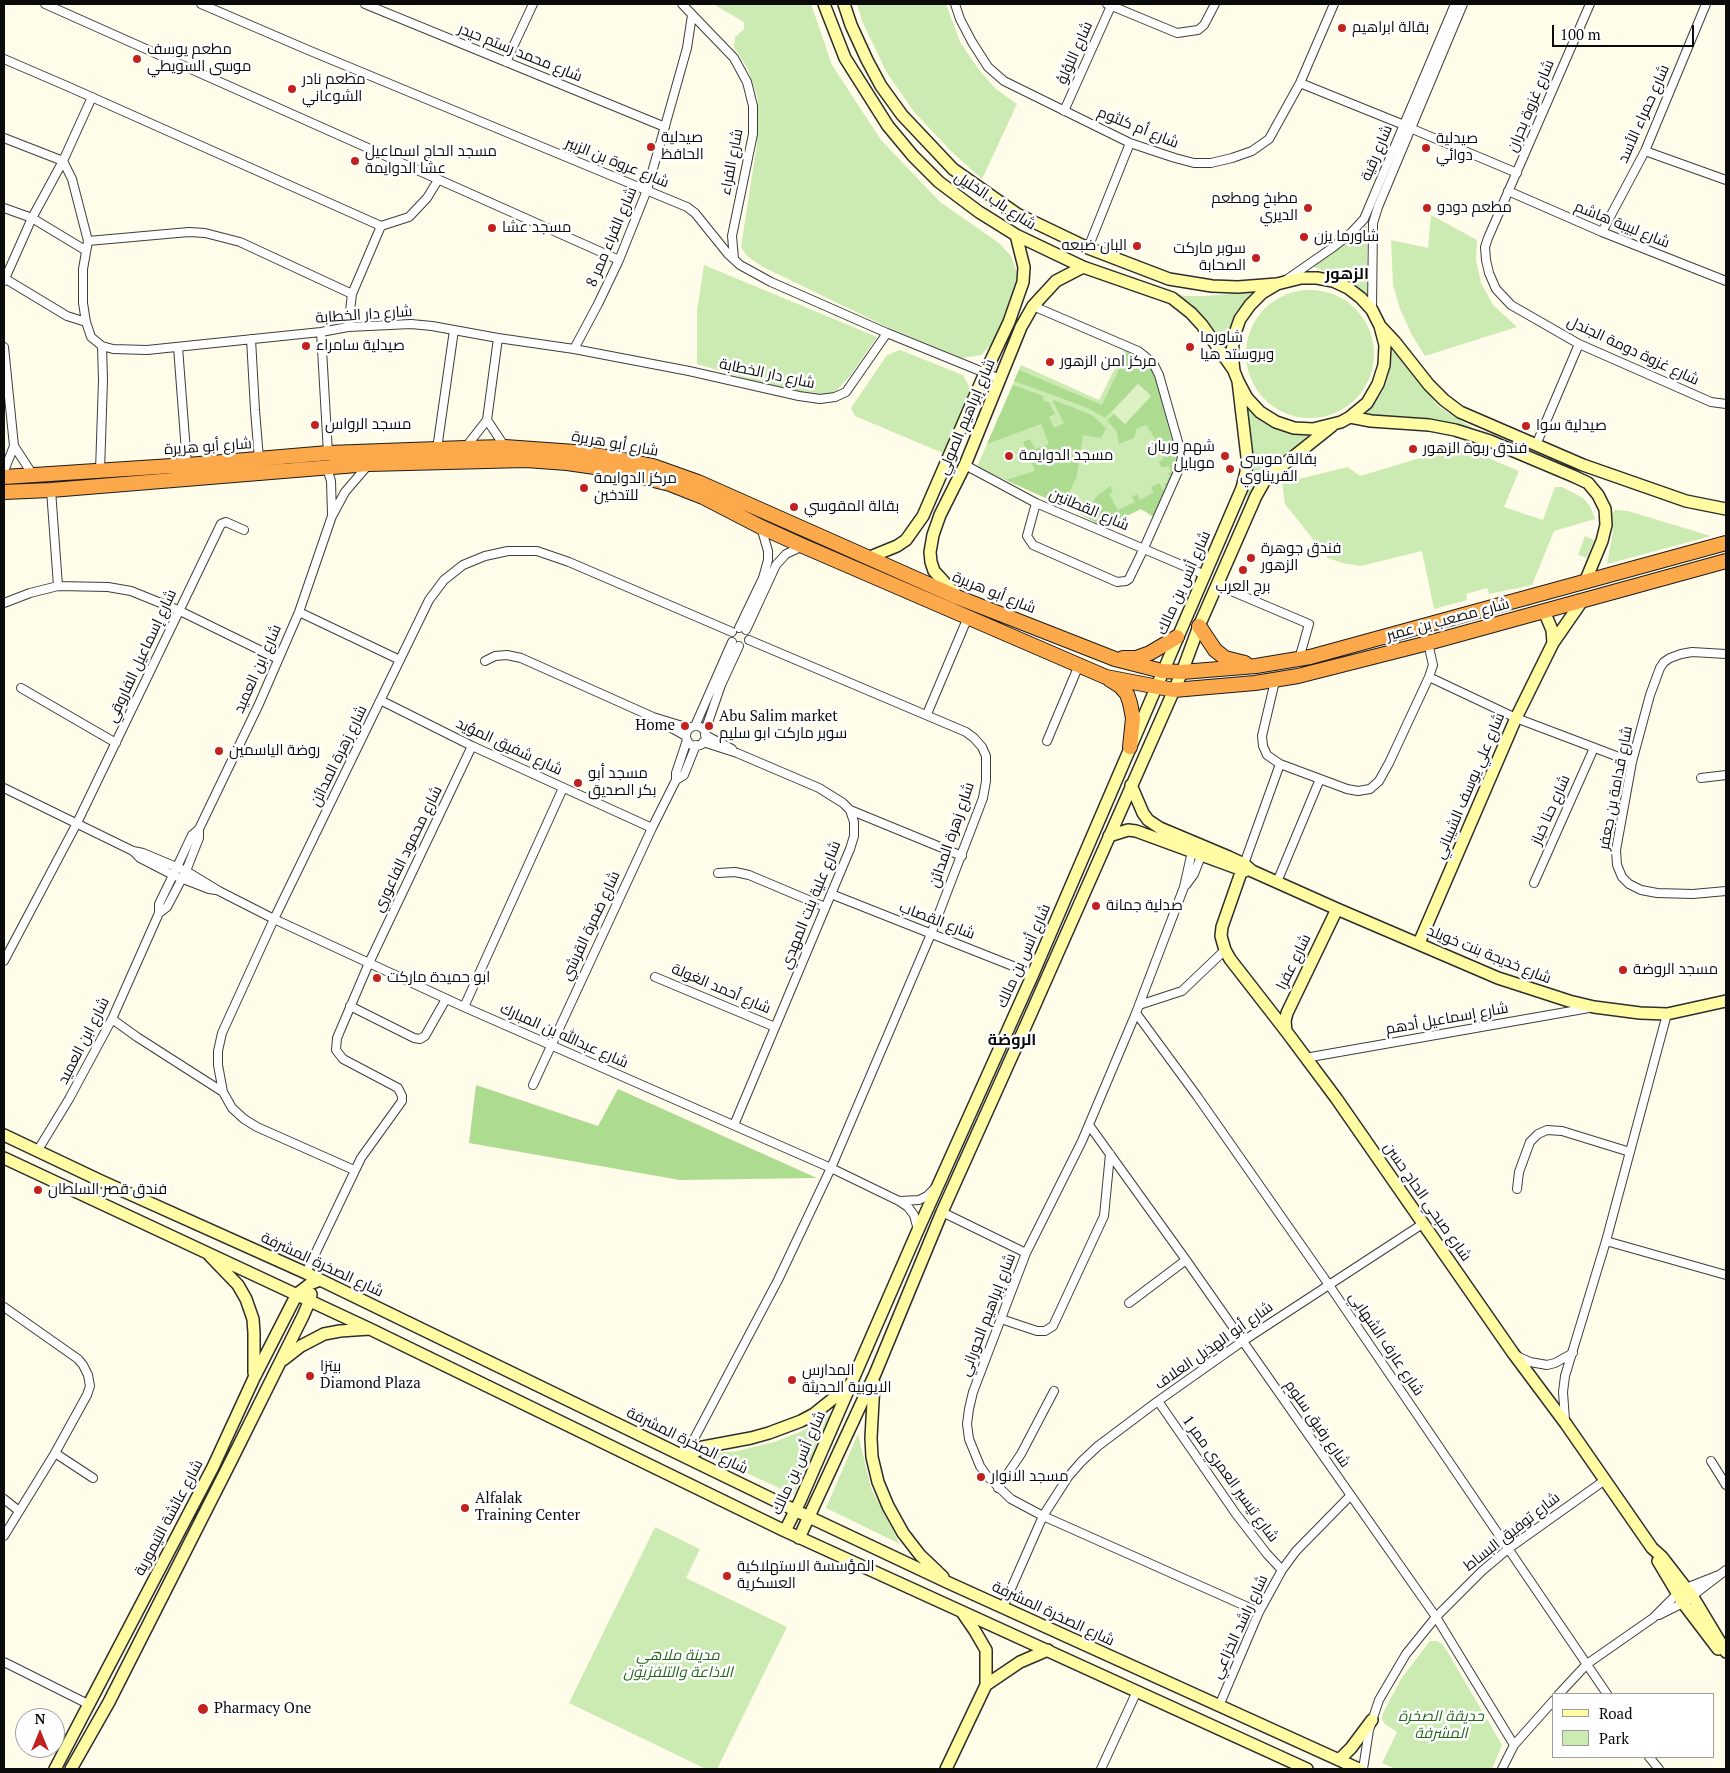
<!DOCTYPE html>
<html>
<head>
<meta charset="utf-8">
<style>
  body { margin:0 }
  #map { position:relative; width:1730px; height:1773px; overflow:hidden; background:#fffce9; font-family:"PT Serif",serif }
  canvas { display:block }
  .frame { position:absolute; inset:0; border:5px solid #0b0b0b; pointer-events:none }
  .legend { position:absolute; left:1552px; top:1693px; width:162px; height:65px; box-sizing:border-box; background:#fff; border:1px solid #9d9d9d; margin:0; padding:6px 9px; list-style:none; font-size:15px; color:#0b0b0b }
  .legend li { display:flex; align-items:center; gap:10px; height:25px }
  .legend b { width:25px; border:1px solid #9d9d9d }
  .north { position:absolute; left:15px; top:1708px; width:50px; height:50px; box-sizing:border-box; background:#fff; border:1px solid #9d9d9d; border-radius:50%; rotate:0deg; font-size:14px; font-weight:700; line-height:20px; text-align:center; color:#0b0b0b }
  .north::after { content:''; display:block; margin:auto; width:18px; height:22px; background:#c1221d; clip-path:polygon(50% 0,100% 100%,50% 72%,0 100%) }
  .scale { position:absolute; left:1552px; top:25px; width:142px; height:22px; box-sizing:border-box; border:2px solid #0b0b0b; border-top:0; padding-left:6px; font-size:15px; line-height:18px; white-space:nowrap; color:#0b0b0b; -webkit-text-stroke:4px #fff; paint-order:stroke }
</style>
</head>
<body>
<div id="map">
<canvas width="1730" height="1773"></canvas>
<div class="frame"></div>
<ul class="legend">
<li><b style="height:6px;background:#fffca4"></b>Road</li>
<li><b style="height:14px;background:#cbebb2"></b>Park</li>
</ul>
<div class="north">N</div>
<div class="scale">100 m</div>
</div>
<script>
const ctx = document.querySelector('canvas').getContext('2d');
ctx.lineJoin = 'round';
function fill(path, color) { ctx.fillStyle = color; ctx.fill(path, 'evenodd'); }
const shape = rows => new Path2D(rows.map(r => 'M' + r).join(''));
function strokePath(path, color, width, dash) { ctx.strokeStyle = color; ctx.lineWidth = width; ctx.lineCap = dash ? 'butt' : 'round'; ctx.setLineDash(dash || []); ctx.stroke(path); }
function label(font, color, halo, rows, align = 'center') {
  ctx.font = font + ' "PT Serif",Cairo,serif'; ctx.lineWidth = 5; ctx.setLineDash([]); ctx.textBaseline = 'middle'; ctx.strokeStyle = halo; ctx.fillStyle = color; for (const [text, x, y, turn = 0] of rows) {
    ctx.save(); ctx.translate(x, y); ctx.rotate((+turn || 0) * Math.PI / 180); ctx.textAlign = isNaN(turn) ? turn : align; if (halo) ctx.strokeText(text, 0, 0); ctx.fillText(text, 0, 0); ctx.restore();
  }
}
const green = shape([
  [713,4,811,4,832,65,881,140,940,202,999,243,1011,256,1018,275,1010,303,992,344,981,355,962,358,885,326,763,267,747,256,741,247,757,144,758,99,747,67,734,47,735,37,744,29,744,22],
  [857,4,946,4,960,42,979,70,996,89,1017,104,982,179,952,152,915,113,887,73,862,21],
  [1431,215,1477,240,1476,260,1481,283,1493,305,1517,327,1425,356,1412,335,1400,309,1393,285,1391,240,1428,248],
  [1367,225,1367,255,1368,295,1351,282,1312,266,1348,241],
  [704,265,877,337,850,376,834,393,817,395,798,392,774,387,697,364,697,311],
  '1246 354a64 64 0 1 1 128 0a64 64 0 1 1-128 0Z',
  [1255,292,1245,305,1227,354,1207,322,1189,303,1174,293,1185,296,1205,296],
  [1388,343,1438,406,1474,429,1435,421,1364,417,1383,391,1388,377],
  [1126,346,1162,373,1178,462,1154,517,1141,509,1104,527,1072,510,977,467,1021,365,1099,400],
  [900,350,963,375,969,386,969,398,945,454,855,416,851,408,887,355],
  [1246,406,1261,421,1279,430,1290,433,1315,434,1267,475,1246,503,1253,456],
  [1460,446,1519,471,1504,507,1543,520,1555,487,1562,487,1583,498,1590,506,1595,519,1554,531,1532,585,1489,594,1487,588,1466,594,1467,600,1434,609,1422,551,1361,566,1342,563,1328,558,1285,504,1282,483,1348,467,1360,476],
  [1615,510,1628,511,1711,536,1607,564,1613,531,1612,514],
  [1585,536,1594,540,1587,558,1578,555],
  [831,1415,794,1495,706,1454,737,1451,774,1442,800,1432],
  [858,1434,871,1488,900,1544,826,1508],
  [655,1527,700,1549,686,1578,787,1627,717,1769,706,1769,569,1703],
  [1430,1641,1437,1641,1442,1644,1447,1651,1502,1745,1492,1769,1396,1769,1382,1763,1397,1732,1385,1724,1382,1719,1383,1713,1401,1679]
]);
const forest = shape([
  [1127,352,1151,369,1159,386,1177,465,1154,517,1141,509,1104,527,1084,516,1096,497,1110,486,1113,492,1109,494,1118,510,1135,502,1132,497,1137,494,1140,500,1154,492,1151,487,1159,483,1163,490,1166,488,1164,484,1168,482,1167,479,1170,477,1168,473,1171,472,1169,466,1162,468,1159,462,1164,458,1160,449,1158,450,1156,448,1152,449,1149,443,1156,440,1146,425,1137,428,1134,438,1119,444,1117,432,1107,420,1114,414,1125,424,1151,396,1138,384,1105,418,1088,408,1014,381,1019,370,1102,405],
  [1013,385,1043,396,1044,401,1049,402,1055,414,1049,417,1054,428,1064,423,1053,402,1053,400,1085,412,1094,417,1106,428,1101,438,1083,435,1077,476,1063,506,1006,480,1035,471,1023,442,1030,439,1035,449,1049,444,1041,424,987,444],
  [476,1085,598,1126,618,1089,817,1178,680,1180,469,1143]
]);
const pitch = shape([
  [1138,384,1151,396,1125,424,1112,412]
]);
const street = shape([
  [45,4,619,260],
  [201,4,308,50,687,207,695,213,728,254,740,265,751,271,771,282,887,333,1000,379],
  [365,4,665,127],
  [682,4,734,58,747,82,753,106,753,134,732,236,734,259],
  [955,4,960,19,972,42,988,67,1004,81,1130,143,1175,158,1194,163,1211,163,1232,158,1252,151,1269,139,1300,83,1334,4],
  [1107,4,1177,33,1198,30,1204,25,1215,4],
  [1590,4,1488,238,1485,247,1486,260,1489,273,1496,289,1511,305,1579,344,1711,402,1726,404],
  [4,59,69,87,381,226],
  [506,62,533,4],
  [1300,83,1404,125],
  [92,97,63,161,72,179,88,241,83,269,83,303,86,322,91,337,102,346,113,349,147,350,321,332,348,327,411,324,432,326,498,338,574,349,689,371,799,396,820,399,835,397,846,392,887,333],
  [1064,111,1111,6],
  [1410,128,1517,173],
  [4,138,63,161,32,218,4,281],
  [1645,151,1726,180],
  [1508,191,1602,232,1726,281],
  [4,208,32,218,85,250],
  [1602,232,1645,151,1706,4],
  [88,241,189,232,205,233,240,242,352,294],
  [1088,248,1130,143],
  [4,278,67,316,86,322],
  [1286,280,1332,248,1351,233,1364,219,1455,4],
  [1033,306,1138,351,1147,358,1154,365,1159,375,1182,456,1180,467,1144,548,1129,579,1126,581,1117,582,1033,545,1027,536,1036,503],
  [1372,310,1373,223,1378,207,1463,4],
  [348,327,352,294,381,226,409,217,427,198,438,180],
  [321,332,328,453],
  [251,339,255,410,259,459],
  [4,347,14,446,4,471],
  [178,347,187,465],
  [574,349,598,304,619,260,647,190,687,48,692,15],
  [487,420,505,447],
  [1536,445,1579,344],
  [14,446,33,475],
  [465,448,487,420,498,338],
  [437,449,454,330],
  [965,465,1036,503,1205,575],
  [327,468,331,481,332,514],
  [100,471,103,380,102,346],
  [51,490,58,586],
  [1217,585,1309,624,1299,659],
  [4,603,30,593,58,586,108,587,131,591,178,610,278,659],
  [299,612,400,660],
  [739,628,763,578,768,560,768,551,761,527],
  [746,630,776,565,786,554,803,546],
  [1726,654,1692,652,1681,654,1670,658,1664,662,1660,668,1650,695,1632,762,1616,850,1617,865,1622,877,1629,884,1641,890,1657,893,1693,894,1726,891],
  [485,661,495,656,507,655,521,658,653,717,689,728],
  [1429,677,1516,718,1632,762],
  [1275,681,1262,736,1263,746,1267,755,1280,764,1347,789,1358,791,1370,789,1379,781,1389,763,1429,677,1433,665,1428,643],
  [21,688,116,743],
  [382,701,472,746,652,828],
  [927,714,968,617],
  [657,720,686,736],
  [695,726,732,642],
  '686 736a10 10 0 1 1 20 0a10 10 0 1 1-20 0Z',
  [705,731,721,685,739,646],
  [705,735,732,749],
  [1047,741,1079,665],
  [703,742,737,753,819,788,843,803,850,810,854,822,854,836,850,849,734,1125],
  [1701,778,1726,775],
  [676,780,684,775,696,745],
  [4,788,133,851,143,853,186,871,219,891,274,919,464,1007,831,1168,899,1201,908,1207,914,1215,918,1230],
  [850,810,962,856],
  [1193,847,1184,887,1136,1013,1082,1141,1026,1253,973,1392,969,1409,967,1424,969,1439,980,1466,987,1476,1011,1499,1043,1516,1259,1612],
  [133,851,140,858,173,875,209,889,216,890],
  [1244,864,1280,764],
  [718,873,735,872,749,875,825,907],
  [1277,882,1320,779],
  [1534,883,1594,748],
  [1186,885,1194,874,1203,851],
  [831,894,1033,974],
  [159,913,167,907,186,871,199,838,199,829],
  [4,961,77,823,221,524,226,522,244,530],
  [655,977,775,1027],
  [1139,1005,1182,991,1225,950],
  [350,1006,414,1038,420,1039,425,1036,446,999],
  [464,1007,563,788],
  [1136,1013,1197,1096,1329,1285,1607,1694],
  [112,1019,137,1037,223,1092],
  [1305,1058,1589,1008],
  [533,1085,652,828,676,780,676,773,687,740],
  [1089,1125,1186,1260,1436,1617,1514,1745],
  [38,1150,69,1099,112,1019,159,913,159,904,177,867,192,835,199,829,259,704,299,612,332,516,345,492,369,464],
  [354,1170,257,1127,244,1119,232,1108,223,1092,218,1065,218,1051,222,1033,274,919,429,600,444,580,463,565,485,556,508,551,537,551,569,562,732,632],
  [1517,1189,1519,1172,1530,1142,1538,1134,1547,1130,1562,1131,1630,1152],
  [899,1201,919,1200,927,1196,936,1187],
  [942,1212,1026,1253],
  [1606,1241,1726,1275],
  [306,1273,361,1158,402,1101,402,1096,398,1088,343,1059,336,1050,337,1038,369,963,472,746],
  [1129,1303,1186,1260],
  [4,1307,78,1359,83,1365,88,1375,90,1386,87,1395,55,1453,4,1536],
  [1001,1319,1037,1331,1045,1331,1053,1326,1104,1216,1110,1154],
  [1517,1356,1530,1362,1547,1365,1555,1363,1573,1353],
  [1158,1401,1236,1514,1267,1554,1282,1570],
  [1565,1420,1563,1392,1565,1376,1606,1241,1667,1014],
  [55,1453,93,1478],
  [685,1456,778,1280,831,1168,931,934,983,798,986,781,986,756,982,747,974,738,966,732,749,640],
  [1711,1461,1726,1485],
  [998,1488,1021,1454,1054,1391],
  [4,1499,19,1511],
  [1003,1607,1043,1516,1068,1477,1081,1462,1098,1446,1158,1401,1243,1341,1424,1223],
  [1659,1615,1683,1603,1726,1570],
  [4,1662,88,1704],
  [1559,1694,1587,1664,1653,1618,1677,1594,1686,1588,1719,1575],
  [1219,1706,1259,1612,1282,1570,1296,1551,1350,1496],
  [1649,1757,1659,1769],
  [1101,1769,1137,1691],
  [1363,1769,1369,1730,1379,1700,1406,1654,1436,1617,1482,1571,1508,1549,1605,1480],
  [1502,1769,1514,1745,1554,1700]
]);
const secondary = shape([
  [824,4,845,58,888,126,913,156,939,182,979,212,1016,235,1083,267,1172,298,1191,313,1202,325,1233,369],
  [844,4,851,25,867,60,881,86,902,115,953,169,1017,214,1088,248,1169,279,1212,286,1238,287,1277,284,1301,278,1317,278,1333,281,1348,288,1361,298,1372,310,1380,326,1385,345,1384,365,1378,384,1367,403,1350,417,1341,422,1313,429,1294,428,1276,422,1260,412,1247,398,1238,381,1234,371,1232,353,1234,336,1240,319,1250,305,1262,293,1277,284],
  [1381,327,1395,342,1429,385,1444,400,1460,412,1583,465,1686,501,1726,509],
  [1350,417,1371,421,1429,425,1455,430,1490,441,1573,476,1588,483,1598,495,1605,509,1606,525,1602,541,1585,582],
  [870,557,897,546,906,540,923,516,985,373,1009,322,1023,282,1024,267,1016,235],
  [956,595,934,571,931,562,930,552,933,535,940,515,965,465,1021,327,1033,306,1056,281,1083,267],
  [1544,611,1552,630,1553,643],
  [1131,785,1143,813,1148,820,1160,828,1229,857,1244,864,1252,871,1337,909,1498,978,1569,1001,1594,1007,1640,1013,1667,1014,1726,1001],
  [1109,836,1128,830,1136,831,1245,871],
  [1244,864,1222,927,1221,936,1225,950,1230,959,1286,1031,1336,1098,1513,1353,1566,1424,1652,1548,1662,1557,1693,1597,1726,1652],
  [1419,943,1516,718,1553,643,1582,601],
  [1286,1031,1285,1021,1287,1013,1337,909],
  [4,1135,101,1181,306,1273,809,1517,949,1583,1359,1769],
  [4,1158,370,1329,785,1531,1307,1769],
  [210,1256,238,1285,246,1299,253,1319,254,1333,254,1373],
  [283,1360,301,1346,324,1334,340,1331,369,1329],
  [874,1383,871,1438,872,1457,878,1482,888,1506,903,1533,920,1555,943,1577],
  [687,1457,703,1447,751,1438,769,1433,801,1421,814,1414,850,1385],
  [785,1531,800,1501,918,1230,1033,974,1242,488,1246,472,1247,457,1238,381],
  [799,1538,875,1374,942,1212,1030,1016,1182,672,1199,626,1256,496,1264,482,1273,473,1332,426],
  [1658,1561,1683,1603,1718,1649],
  [986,1685,1020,1662,1048,1650],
  [1339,1760,1351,1748,1372,1720],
  [55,1769,213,1467,254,1378,297,1294,310,1284,320,1280],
  [71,1769,109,1702,232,1459,303,1316,310,1300,311,1294],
  [946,1769,986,1685,986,1650,975,1631,962,1612]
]);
const highway = shape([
  [4,477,187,465,328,453,465,448,505,447,575,452,619,459,653,466,698,482,957,597,1115,659,1162,671,1182,672,1256,666,1310,657,1726,543],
  [4,492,51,490,369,464,526,460,567,463,609,469,670,484,703,497,761,527,803,546,1106,677,1174,690,1255,683,1298,676,1428,643,1726,561],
  [1199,626,1215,650,1225,658,1245,663],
  [1123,658,1136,658,1150,653,1177,637],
  [1109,679,1120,686,1127,694,1130,703,1133,718,1130,747]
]);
const markers = [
  [1342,28,5,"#c1221d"],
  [137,59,5,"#c1221d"],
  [292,89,5,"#c1221d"],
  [651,147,5,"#c1221d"],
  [1426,148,5,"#c1221d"],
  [355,161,5,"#c1221d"],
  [1308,208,5,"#c1221d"],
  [1427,208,5,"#c1221d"],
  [492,228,5,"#c1221d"],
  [1304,237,5,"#c1221d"],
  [1137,246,5,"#c1221d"],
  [1256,258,5,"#c1221d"],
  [306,346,5,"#c1221d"],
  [1190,347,5,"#c1221d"],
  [1050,362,5,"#c1221d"],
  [315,425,5,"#c1221d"],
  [1526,426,5,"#c1221d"],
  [1413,449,5,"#c1221d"],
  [1009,456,5,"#c1221d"],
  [1225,456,5,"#c1221d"],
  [1230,469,5,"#c1221d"],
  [584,488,5,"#c1221d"],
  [794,507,5,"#c1221d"],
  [1251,558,5,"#c1221d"],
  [1243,570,5,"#c1221d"],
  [685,726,5,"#c1221d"],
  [709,726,5,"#c1221d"],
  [219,751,5,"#c1221d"],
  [578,783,5,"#c1221d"],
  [1096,906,5,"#c1221d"],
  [1623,970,5,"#c1221d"],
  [377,978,5,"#c1221d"],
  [38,1190,5,"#c1221d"],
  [310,1376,5,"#c1221d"],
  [792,1380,5,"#c1221d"],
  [981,1477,5,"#c1221d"],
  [465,1508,5,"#c1221d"],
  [727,1576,5,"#c1221d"],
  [203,1709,6,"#c1221d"]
];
const poiNames = [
  ["بقالة ابراهيم",1352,28],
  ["مطعم يوسف",147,50],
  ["موسى السويطي",147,67],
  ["مطعم نادر",302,80],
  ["الشوعاني",302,97],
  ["صيدلية",661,138],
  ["الحافظ",661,155],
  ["صيدلية",1436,139],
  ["دوائي",1436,156],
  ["مسجد الحاج اسماعيل",365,152],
  ["عشا الدوايمة",365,169],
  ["مطبخ ومطعم",1298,199,"right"],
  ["الديري",1298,216,"right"],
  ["مطعم دودو",1437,208],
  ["مسجد عشا",502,228],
  ["شاورما يزن",1314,237],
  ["البان ضبعه",1127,246,"right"],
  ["سوبر ماركت",1246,249,"right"],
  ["الصحابة",1246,266,"right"],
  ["شاورما",1200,338],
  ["وبروستد هيا",1200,355],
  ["صيدلية سامراء",316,346],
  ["مركز امن الزهور",1060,362],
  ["مسجد الرواس",325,425],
  ["صيدلية سوا",1536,426],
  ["شهم وريان",1215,447,"right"],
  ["موبايل",1215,464,"right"],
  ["فندق ربوة الزهور",1423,449],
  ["مسجد الدوايمة",1019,456],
  ["بقالة موسى",1240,460],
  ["القريناوي",1240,477],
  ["مركز الدوايمة",594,479],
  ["للتدخين",594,496],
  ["بقالة المقوسي",804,507],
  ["فندق جوهرة",1261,549],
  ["الزهور",1261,566],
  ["برج العرب",1243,587,"center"],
  ["Abu Salim market",719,717],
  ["سوبر ماركت ابو سليم",719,734],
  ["Home",675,726,"right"],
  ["روضة الياسمين",229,751],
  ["مسجد أبو",588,774],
  ["بكر الصديق",588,791],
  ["صدلية جمانة",1106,906],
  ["مسجد الروضة",1633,970],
  ["ابو حميدة ماركت",387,978],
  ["فندق قصر السلطان",48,1190],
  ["بيتزا",320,1367],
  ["Diamond Plaza",320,1384],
  ["المدارس",802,1371],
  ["الايوبية الحديثة",802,1388],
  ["مسجد الانوار",991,1477],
  ["Alfalak",475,1499],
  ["Training Center",475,1516],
  ["المؤسسة الاستهلاكية",737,1567],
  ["العسكرية",737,1584],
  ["Pharmacy One",214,1709]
];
const streetNames = [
  ["شارع محمد رستم حيدر",520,53,22],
  ["شارع اللؤلؤ",1075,53,-66],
  ["شارع غزوة بحران",1531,106,-67],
  ["شارع حمراء الأسد",1644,114,-66],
  ["شارع أم كلثوم",1138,128,22],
  ["شارع رقية",1377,153,-67],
  ["شارع الفراء",732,162,-79],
  ["شارع عروة بن الزبير",617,163,22],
  ["شارع باب الخليل",995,201,33],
  ["شارع لبيبة هاشم",1622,225,22],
  ["شارع الفراء ممر 8",612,237,-67],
  ["شارع دار الخطابة",364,315,-4],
  ["شارع غزوة دومة الجندل",1633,351,25],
  ["شارع دار الخطابة",767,374,12],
  ["شارع إبراهيم الصولي",967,417,-67],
  ["شارع أبو هريرة",615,444,10],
  ["شارع أبو هريرة",208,447,-4],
  ["شارع القطانين",1089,510,23],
  ["شارع أنس بن مالك",1184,583,-66],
  ["شارع أبو هريرة",994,593,22],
  ["شارع مصعب بن عمير",1448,620,-15],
  ["شارع إسماعيل الفاروقي",142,656,-65],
  ["شارع ابن العميد",258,669,-66],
  ["شارع شفيق المؤيد",509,747,25],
  ["شارع زهرة المدائن",339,756,-64],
  ["شارع علي يوسف الشيباني",1470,786,-67],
  ["شارع قدامة بن جعفر",1616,788,-79],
  ["شارع حنا خباز",1551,810,-66],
  ["شارع زهرة المدائن",952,835,-71],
  ["شارع محمود الفاعوري",408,849,-64],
  ["شارع علية بنت المهدي",811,905,-68],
  ["شارع القصاب",937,921,21],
  ["شارع ضمرة القرشي",591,926,-65],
  ["شارع خديجة بنت خويلد",1489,955,22],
  ["شارع أنس بن مالك",1024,956,-66],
  ["شارع عفرا",1294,962,-64],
  ["شارع أحمد الغولة",721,989,23],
  ["شارع إسماعيل أدهم",1447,1019,-10],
  ["شارع عبدالله بن المبارك",564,1036,24],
  ["شارع ابن العميد",84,1041,-63],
  ["شارع صبحي الحاج حسن",1427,1202,55],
  ["شارع الصخرة المشرفة",322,1265,25],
  ["شارع إبراهيم الحوراني",988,1315,-69],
  ["شارع عارف الشهابي",1386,1344,56],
  ["شارع أبو الهذيل العلاف",1214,1346,-35],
  ["شارع رفيق سلوم",1317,1424,55],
  ["شارع الصخرة المشرفة",687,1441,26],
  ["شارع أنس بن مالك",799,1463,-66],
  ["شارع تيسير العمري ممر 1",1230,1479,54],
  ["شارع عائشة التيمورية",169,1518,-62],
  ["شارع توفيق البساط",1512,1532,-38],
  ["شارع الصخرة المشرفة",1053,1614,25],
  ["شارع راشد الخزاعي",1240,1627,-65]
];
const parkNames = [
  ["مدينة ملاهي",678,1656],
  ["الاذاعة والتلفزيون",678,1673],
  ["حديقة الصخرة",1441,1717],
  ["المشرفة",1441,1734]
];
const neighbourhoodNames = [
  ["الزهور",1347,274],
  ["الروضة",1012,1040]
];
fill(green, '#cbebb2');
fill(forest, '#addc90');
fill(pitch, '#def1c4');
strokePath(street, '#3e3e3e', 10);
strokePath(secondary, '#2d2d2d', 14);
strokePath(highway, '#1c1c1c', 16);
strokePath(street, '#fff', 8);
strokePath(secondary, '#fffca4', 11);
strokePath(highway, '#fca94b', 14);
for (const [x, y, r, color] of markers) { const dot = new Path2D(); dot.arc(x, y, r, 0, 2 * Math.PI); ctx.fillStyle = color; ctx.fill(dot); strokePath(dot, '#fff', 2); }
label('15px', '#0b0b0b', '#fff', poiNames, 'left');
label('15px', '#0b0b0b', '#fff', streetNames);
label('italic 15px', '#236519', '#fff', parkNames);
label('bold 16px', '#0b0b0b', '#fff', neighbourhoodNames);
</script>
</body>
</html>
